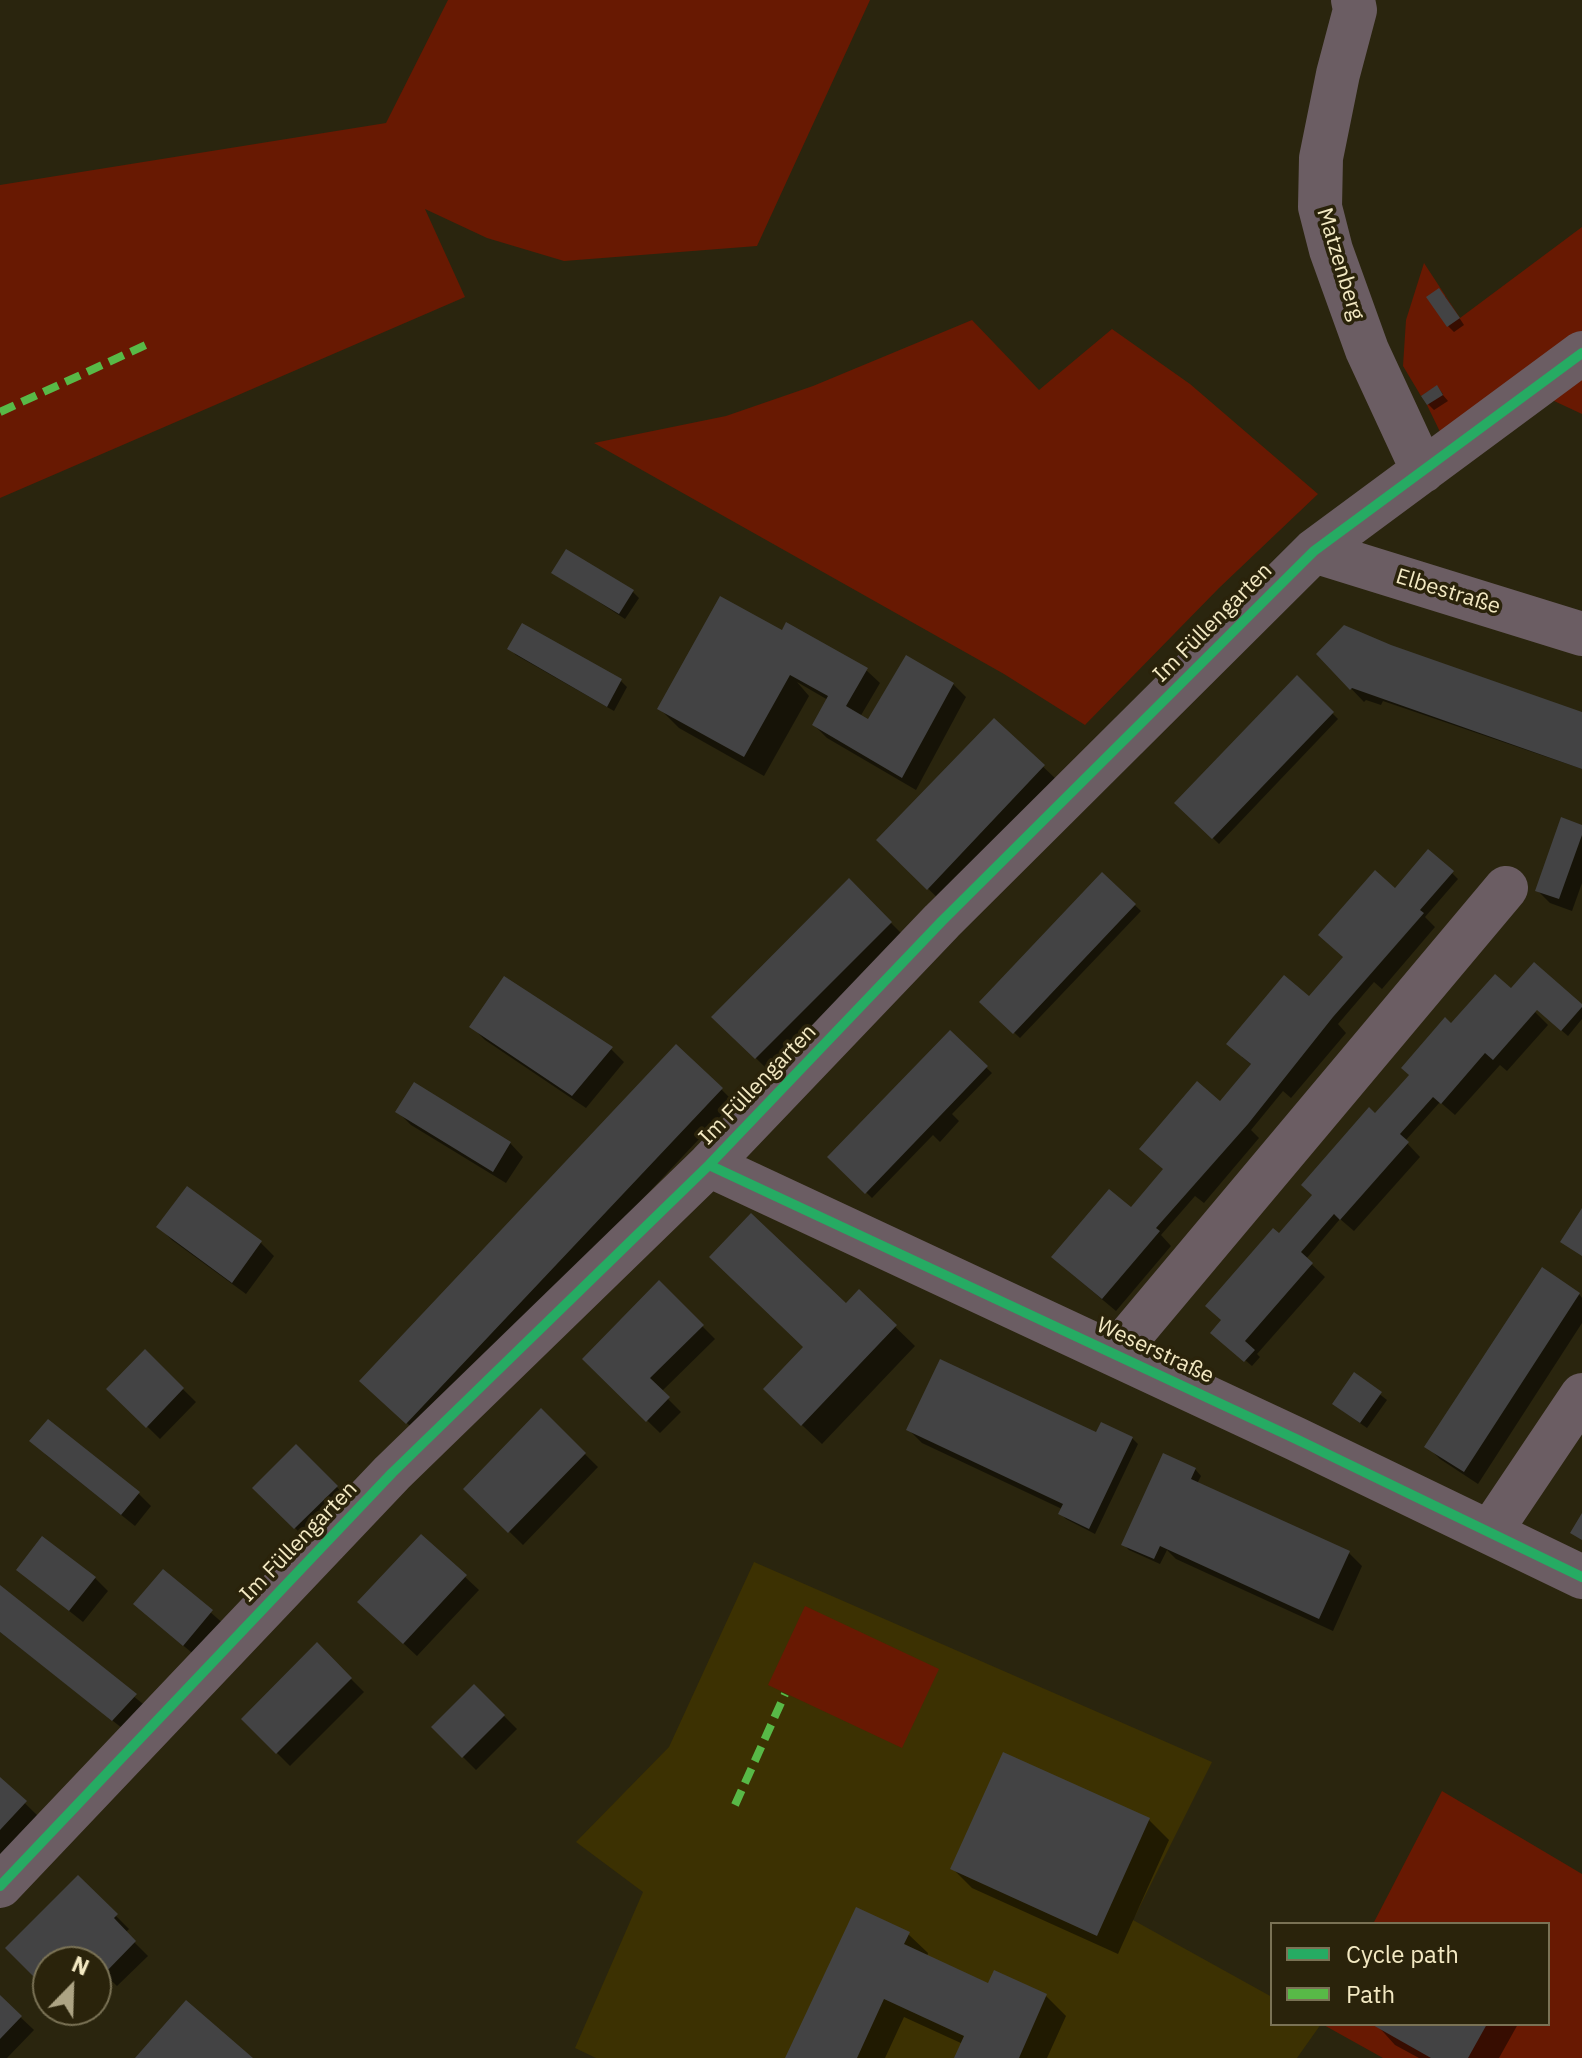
<!DOCTYPE html>
<html>
<head>
<meta charset="utf-8">
<style>
  body { margin:0 }
  #map { position:relative; width:1582px; height:2058px; overflow:hidden; background:#2a250e; font-family:"IBM Plex Sans",sans-serif }
  canvas { display:block }
  .legend { position:absolute; left:1270px; top:1922px; width:280px; height:104px; box-sizing:border-box; background:#2a230b; border:2px solid #7a7255; margin:0; padding:10px 14px; list-style:none; font-size:24px; color:#f3e9c3 }
  .legend li { display:flex; align-items:center; gap:16px; height:40px }
  .legend b { width:40px; border:2px solid #7a7255 }
  .north { position:absolute; left:32px; top:1946px; width:80px; height:80px; box-sizing:border-box; background:#2a230b; border:2px solid #7a7255; border-radius:50%; rotate:23deg; font-size:22px; font-weight:700; line-height:32px; text-align:center; color:#f3e9c3 }
  .north::after { content:''; display:block; margin:auto; width:28px; height:36px; background:#ada484; clip-path:polygon(50% 0,100% 100%,50% 72%,0 100%) }
</style>
</head>
<body>
<div id="map">
<canvas width="1582" height="2058"></canvas>
<ul class="legend">
<li><b style="height:10px;background:#26ab63"></b>Cycle path</li>
<li><b style="height:10px;background:#58b947"></b>Path</li>
</ul>
<div class="north">N</div>
</div>
<script>
const ctx = document.querySelector('canvas').getContext('2d');
ctx.lineJoin = 'round';
function fill(path, color) { ctx.fillStyle = color; ctx.fill(path, 'evenodd'); }
const shape = rows => new Path2D(rows.map(r => 'M' + r).join(''));
function strokePath(path, color, width, dash) { ctx.strokeStyle = color; ctx.lineWidth = width; ctx.lineCap = dash ? 'butt' : 'round'; ctx.setLineDash(dash || []); ctx.stroke(path); }
function label(font, color, halo, rows, align = 'center') {
  ctx.font = font + ' "IBM Plex Sans",sans-serif'; ctx.lineWidth = 7; ctx.setLineDash([]); ctx.textBaseline = 'middle'; ctx.strokeStyle = halo; ctx.fillStyle = color; for (const [text, x, y, turn = 0] of rows) {
    ctx.save(); ctx.translate(x, y); ctx.rotate((+turn || 0) * Math.PI / 180); ctx.textAlign = isNaN(turn) ? turn : align; if (halo) ctx.strokeText(text, 0, 0); ctx.fillText(text, 0, 0); ctx.restore();
  }
}
const built = shape([
  [754,1562,1212,1762,1133,1920,1272,1997,1272,2024,1321,2024,1297,2058,596,2058,575,2048,643,1892,576,1842,669,1747]
]);
const green = shape([
  [448,0,870,0,757,246,564,261,487,238,425,209,465,297,0,498,0,185,386,123],
  [1582,227,1582,332,1443,438,1427,405,1443,394,1437,386,1421,396,1403,366,1406,320,1424,263,1460,318],
  [972,320,1039,390,1112,329,1190,384,1318,494,1219,588,1085,725,1004,674,594,443,726,416,813,386],
  [1582,378,1582,414,1552,400],
  [805,1606,939,1669,902,1748,768,1685],
  [1442,1791,1582,1874,1582,2058,1383,2058,1322,2024,1548,2024,1548,1924,1373,1924]
]);
const shadow = shape([
  [1445,296,1464,325,1454,332,1448,326],
  [1437,388,1448,401,1434,410,1428,404],
  [554,573,633,592,639,598,625,619],
  [783,632,866,670,880,683,860,717,869,722,953,684,966,697,916,790,827,738,814,725,828,700,797,682,809,696,764,776,679,728,659,708],
  [510,649,621,681,627,687,614,711,516,655],
  [1318,654,1582,713,1582,769,1383,701,1381,705,1366,700,1364,702],
  [1297,678,1338,719,1219,844,1177,803],
  [994,720,1057,780,948,908,878,840],
  [1582,827,1582,883,1572,911,1550,903,1537,890],
  [1452,873,1458,879,1425,917,1435,927,1382,989,1374,982,1338,1024,1346,1033,1291,1098,1283,1091,1251,1130,1259,1138,1204,1203,1195,1196,1161,1235,1171,1246,1116,1311,1067,1270,1131,1210,1252,1065,1242,1057,1319,1008,1345,957,1395,890],
  [1102,874,1141,911,1020,1038,982,1002],
  [849,881,904,936,769,1071,714,1017],
  [1520,999,1582,1006,1582,1019,1568,1036,1531,1004,1529,1006,1548,1025,1507,1071,1500,1065,1455,1115,1440,1102,1405,1141,1420,1157,1354,1231,1340,1219,1306,1259,1325,1277,1257,1354,1260,1357,1252,1366,1219,1338,1289,1244,1314,1196,1375,1115,1452,1026],
  [472,1027,611,1049,624,1062,586,1108,485,1040],
  [950,1033,992,1073,952,1114,959,1121,940,1142,933,1135,872,1198,830,1157],
  [721,1089,734,1102,420,1435,375,1394],
  [398,1112,510,1143,523,1157,506,1183,411,1125],
  [187,1189,261,1243,274,1256,246,1294,172,1240,159,1227],
  [659,1283,715,1339,661,1392,681,1412,660,1433,584,1359],
  [859,1292,915,1346,822,1444,785,1409,846,1306],
  [1579,1294,1582,1298,1582,1323,1478,1484,1440,1459,1427,1446],
  [145,1352,196,1402,160,1439,109,1389],
  [1355,1375,1387,1400,1367,1428,1340,1409],
  [541,1411,598,1467,523,1545,466,1489],
  [909,1430,1097,1435,1132,1438,1138,1444,1095,1534,1066,1519,1060,1513,1062,1509,922,1443],
  [296,1447,350,1500,308,1541,255,1488],
  [45,1454,138,1493,151,1506,135,1526],
  [1195,1469,1201,1476,1197,1484,1349,1553,1362,1566,1333,1631,1176,1559,1167,1550,1160,1564,1129,1550,1123,1544],
  [421,1536,479,1590,417,1656,373,1615],
  [18,1570,95,1578,108,1591,83,1622],
  [163,1571,225,1625,197,1657,149,1617],
  [0,1588,148,1708,127,1732,0,1632],
  [317,1645,364,1692,290,1766,243,1719],
  [474,1686,517,1729,476,1770,433,1727],
  [1004,1754,1149,1820,1169,1840,1118,1954,972,1888,952,1868],
  [0,1779,38,1816,0,1856],
  [78,1878,129,1929,125,1933,148,1956,117,1986,96,1966,96,1962,48,1962,48,1988,8,1948],
  [908,1934,928,1953,927,1957,989,1986,995,1973,1046,1996,1066,2016,1047,2058,957,2058,963,2044,904,2017,885,2058,787,2058],
  [0,1998,34,2030,7,2058,0,2058],
  [1376,2024,1518,2024,1499,2058,1419,2058,1395,2045]
]);
const building = shape([
  [1439,288,1460,318,1447,327,1426,297],
  [1437,385,1443,395,1427,405,1421,396],
  [566,549,634,590,619,614,551,573],
  [720,596,782,630,786,622,868,668,846,706,868,719,906,655,954,683,902,778,812,725,828,696,790,675,744,757,657,709],
  [522,623,622,679,607,707,507,649],
  [1344,625,1391,645,1582,712,1582,769,1352,688,1350,690,1316,654],
  [1297,675,1334,712,1212,839,1174,803],
  [994,718,1045,765,927,890,876,840],
  [1561,817,1582,825,1582,835,1559,899,1535,891],
  [1428,849,1454,871,1420,910,1424,913,1333,1017,1248,1124,1156,1228,1160,1231,1102,1299,1051,1257,1109,1189,1131,1207,1163,1169,1139,1149,1197,1081,1220,1101,1251,1064,1226,1044,1284,975,1309,996,1343,957,1318,935,1375,870,1395,888],
  [1102,872,1136,904,1013,1034,979,1002],
  [849,878,892,922,755,1059,711,1017],
  [1534,962,1582,1004,1582,1007,1561,1031,1537,1010,1493,1060,1485,1053,1441,1104,1433,1097,1400,1134,1409,1142,1340,1220,1334,1214,1301,1252,1313,1263,1245,1341,1255,1350,1244,1362,1210,1333,1221,1320,1205,1306,1273,1228,1279,1233,1312,1195,1301,1185,1369,1107,1375,1113,1409,1075,1401,1068,1445,1017,1451,1023,1495,974,1511,988],
  [504,976,613,1047,572,1096,469,1027],
  [950,1030,988,1066,865,1194,827,1157],
  [676,1044,723,1088,406,1424,359,1381],
  [414,1082,511,1142,493,1172,395,1112],
  [187,1186,262,1241,232,1283,156,1227],
  [1582,1208,1582,1256,1560,1242],
  [751,1213,846,1303,859,1289,897,1325,801,1426,763,1389,803,1347,709,1257],
  [1542,1267,1580,1293,1464,1472,1424,1447],
  [659,1280,704,1325,650,1378,670,1397,646,1422,582,1359],
  [145,1349,184,1388,146,1428,106,1389],
  [940,1359,1096,1432,1101,1422,1133,1437,1089,1529,1058,1514,1063,1504,906,1430],
  [1354,1372,1382,1392,1360,1423,1332,1404],
  [541,1408,586,1453,508,1533,463,1489],
  [48,1419,140,1492,121,1515,29,1441],
  [296,1444,338,1486,294,1529,252,1488],
  [1163,1453,1196,1468,1191,1479,1350,1551,1319,1619,1160,1546,1154,1559,1121,1545],
  [1582,1513,1582,1540,1570,1533],
  [421,1534,467,1575,403,1644,357,1602],
  [42,1536,96,1577,69,1611,16,1570],
  [163,1569,213,1610,183,1646,133,1604],
  [0,1585,137,1694,112,1721,0,1632],
  [317,1642,352,1678,276,1754,241,1719],
  [474,1684,505,1715,462,1758,431,1727],
  [1003,1752,1150,1818,1097,1936,950,1869],
  [0,1777,27,1801,0,1830],
  [78,1875,118,1914,114,1918,136,1941,103,1975,96,1968,96,1962,89,1962,80,1953,71,1962,48,1962,48,1985,45,1988,5,1948],
  [856,1907,910,1932,904,1944,988,1983,994,1970,1047,1994,1019,2058,954,2058,964,2036,884,1999,857,2058,785,2058],
  [0,1995,22,2016,0,2039],
  [186,2000,253,2058,135,2058],
  [1371,2024,1487,2024,1468,2058,1431,2058]
]);
const minor = shape([
  [1353,0,1355,10,1338,74,1321,158,1320,207,1331,250,1367,350,1423,471],
  [1314,551,1582,634],
  [709,1165,1296,1439,1582,1577],
  [1115,1354,1506,888],
  [1490,1532,1582,1395],
  [0,1886,392,1473,709,1165,942,921,1314,551,1582,353]
]);
const quiet = shape([
  [0,412,148,344],
  [735,1805,785,1694]
]);
const cycleway = shape([
  [709,1165,1296,1439,1582,1577],
  [0,1886,392,1473,709,1165,942,921,1314,551,1582,353]
]);
const streetNames = [
  ["Matzenberg",1340,264,73],
  ["Elbestraße",1448,592,17],
  ["Im Füllengarten",1213,623,-45],
  ["Im Füllengarten",758,1085,-46],
  ["Weserstraße",1155,1351,25],
  ["Im Füllengarten",299,1542,-46]
];
fill(built, '#3c3102');
fill(green, '#681902');
fill(shadow, '#0007');
fill(building, '#434344');
strokePath(minor, '#6b5d63', 44);
strokePath(quiet, '#58b947', 8, [16, 8]);
strokePath(cycleway, '#26ab63', 10);
label('22px', '#f3e9c3', '#2a230b', streetNames);
</script>
</body>
</html>
